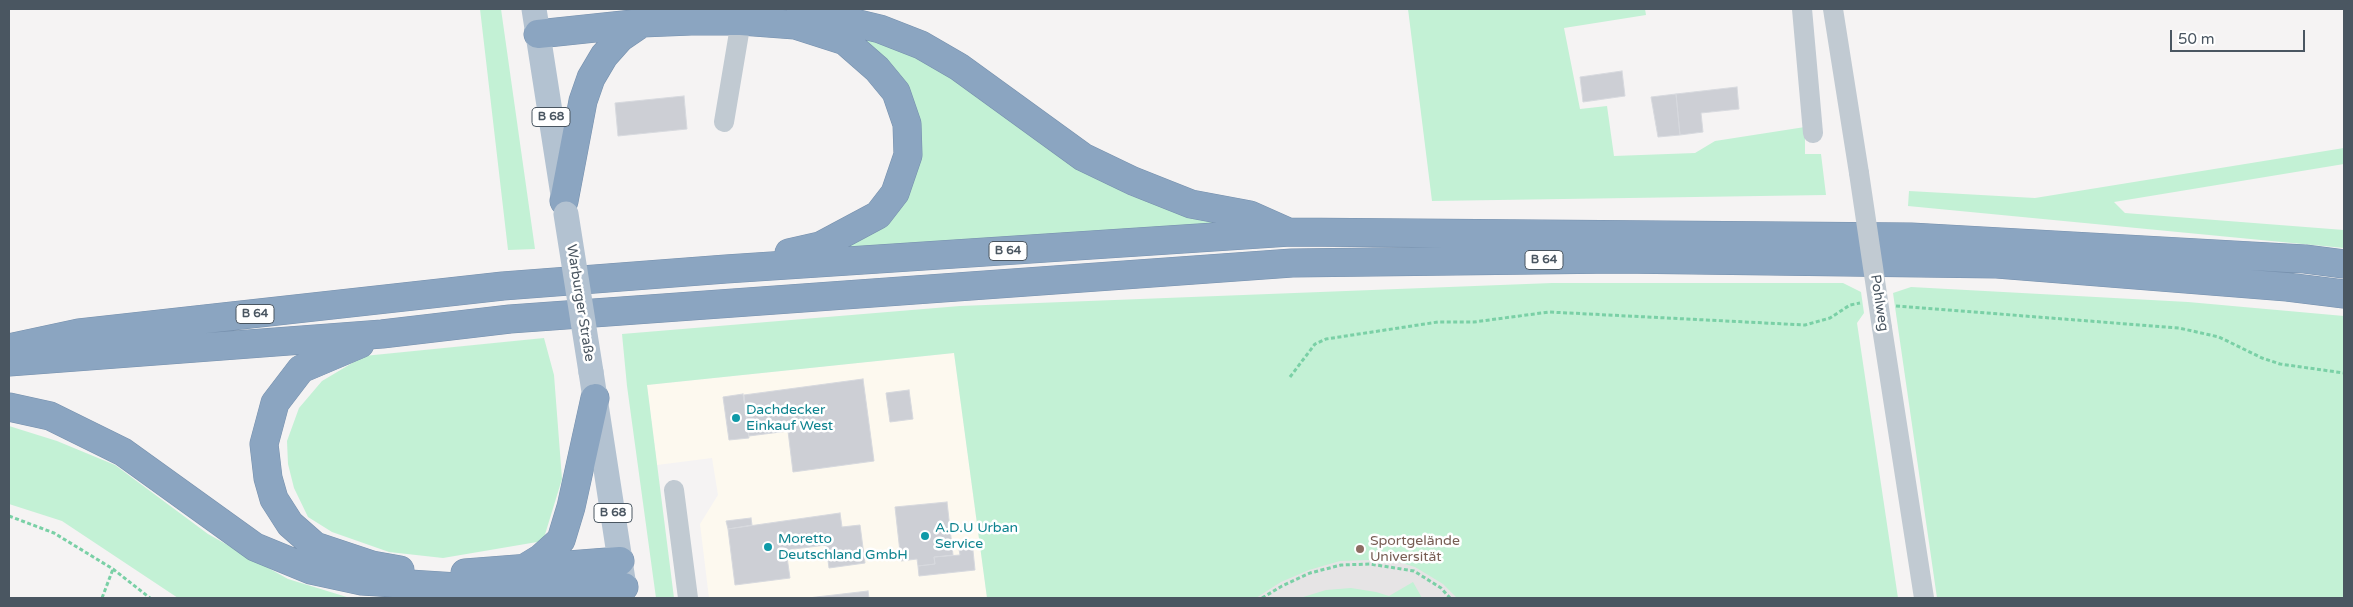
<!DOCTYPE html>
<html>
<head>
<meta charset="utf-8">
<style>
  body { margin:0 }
  #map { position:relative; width:2353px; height:607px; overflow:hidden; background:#f5f3f3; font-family:"Varela Round",sans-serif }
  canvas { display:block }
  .frame { position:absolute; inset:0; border:10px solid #4a5661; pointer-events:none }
  .scale { position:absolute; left:2170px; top:30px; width:135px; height:22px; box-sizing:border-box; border:2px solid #4a5661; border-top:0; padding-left:6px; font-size:15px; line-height:18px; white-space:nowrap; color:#4a5661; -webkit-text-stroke:4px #fff; paint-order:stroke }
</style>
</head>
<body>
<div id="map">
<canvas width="2353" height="607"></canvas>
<div class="frame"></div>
<div class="scale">50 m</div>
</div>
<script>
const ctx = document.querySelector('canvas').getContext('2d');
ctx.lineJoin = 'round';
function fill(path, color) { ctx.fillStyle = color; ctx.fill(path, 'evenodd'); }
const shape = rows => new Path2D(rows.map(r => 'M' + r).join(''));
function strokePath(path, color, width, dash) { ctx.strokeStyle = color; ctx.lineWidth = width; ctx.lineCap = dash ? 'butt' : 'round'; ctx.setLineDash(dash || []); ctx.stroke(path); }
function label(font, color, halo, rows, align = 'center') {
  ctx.font = font + ' "Varela Round",sans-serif'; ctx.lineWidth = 5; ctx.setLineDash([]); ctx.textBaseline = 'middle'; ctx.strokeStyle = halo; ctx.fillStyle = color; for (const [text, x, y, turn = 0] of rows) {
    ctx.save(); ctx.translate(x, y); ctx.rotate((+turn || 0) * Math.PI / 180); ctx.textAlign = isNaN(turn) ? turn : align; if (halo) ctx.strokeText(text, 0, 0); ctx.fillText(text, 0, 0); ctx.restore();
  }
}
const commercial = shape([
  [954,353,987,598,709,598,700,524,718,495,712,458,657,465,647,385]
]);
const education = shape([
  [1285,524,1530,598,1182,598]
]);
const green = shape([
  [480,9,501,9,535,249,508,250],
  [1408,9,1645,9,1646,15,1564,28,1580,109,1607,106,1614,156,1695,153,1715,141,1805,127,1805,154,1821,154,1826,195,1432,201],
  [853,31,921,58,956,80,1077,166,1129,195,1189,216,1239,229,840,250,915,159],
  [2344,148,2344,164,2114,202,2125,213,2344,230,2344,248,1908,206,1909,191,2035,198],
  [1552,283,1843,283,1861,292,1864,313,1857,323,1898,598,1457,598,1443,584,1415,567,1398,562,1369,560,1340,561,1309,570,1281,582,1256,598,987,598,954,353,647,385,674,598,656,598,627,386,622,334,960,306],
  [1911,287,2188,302,2344,316,2344,598,1937,598,1893,293],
  [544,338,554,375,562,479,543,541,443,558,389,552,332,532,308,517,294,488,288,464,287,441,299,408,322,381,364,356],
  [9,426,57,441,115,465,208,534,288,579,350,598,178,598,62,521,9,504],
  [1413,582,1422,598,1300,598,1326,590,1351,588,1376,592,1389,596]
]);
const building = shape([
  [1622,71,1625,96,1583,102,1580,77,1622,71],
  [1737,87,1739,109,1701,113,1703,132,1680,135,1676,94,1737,87],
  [1676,94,1680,135,1658,137,1651,97,1676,94],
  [684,96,687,129,618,136,615,103,684,96],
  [863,379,874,461,793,472,788,431,749,436,744,395,863,379],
  [909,390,913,419,890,422,886,393,909,390],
  [743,394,749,438,729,440,723,397,743,394],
  [947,502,953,555,934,557,935,564,918,566,917,559,901,561,895,507,947,502],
  [840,513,842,527,860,525,865,563,829,568,826,545,786,550,790,578,735,585,728,529,840,513],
  [751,518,752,525,728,529,726,521,751,518],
  [972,541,975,570,919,576,918,566,935,564,934,557,960,555,958,543,972,541],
  [868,591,869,598,808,598,868,591]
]);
const path = shape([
  [1896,306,2179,328,2219,337,2262,358,2280,364,2344,373],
  [1290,377,1315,344,1326,339,1438,322,1474,322,1549,312,1805,325,1830,318,1850,305,1860,303],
  [9,516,54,533,113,569,150,598],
  [102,598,113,569],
  [1262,598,1282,586,1310,573,1341,565,1370,564,1414,571,1441,588,1450,598]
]);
const minor = shape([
  [1802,9,1813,133],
  [1833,9,1859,173],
  [724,122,741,21],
  [1882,328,1924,598],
  [674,490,688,598]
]);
const major = shape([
  [534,9,563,195],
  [591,372,623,580]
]);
const highway = shape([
  [801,10,880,29,921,45,959,67,1083,157,1133,181,1191,204,1250,215,1286,231],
  [538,34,642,23,691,21,741,21,795,25,845,41,877,69,896,92,907,124,908,155,895,193,878,215,820,246,789,253],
  [564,201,583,101,591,78,604,56,620,38,642,23],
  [360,344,301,369,275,403,264,444,268,478,274,499,290,524,315,546,372,565,400,570],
  [9,348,79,333,503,286,726,269,1290,232,1911,237,2305,259,2344,264],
  [9,362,382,334,510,319,1292,263,1618,259,1997,264,2287,287,2344,294],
  [9,407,50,416,123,452,255,547,311,570,362,581,521,591,624,587],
  [523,569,541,558,561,540,571,507,595,398],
  [465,573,620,561]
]);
const minorBridge = shape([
  [1859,173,1882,328]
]);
const majorBridge = shape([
  [566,214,591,372]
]);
const markers = [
  [736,418,5,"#0f9aa8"],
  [925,536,5,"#0f9aa8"],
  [768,547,5,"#0f9aa8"],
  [1360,549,5,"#8d6e63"]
];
const shields = [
  [551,117,38],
  [1008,251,38],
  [1544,260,38],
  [255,314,38],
  [613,513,38]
];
const shieldNames = [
  ["B 68",551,117],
  ["B 64",1008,251],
  ["B 64",1544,260],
  ["B 64",255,314],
  ["B 68",613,513]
];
const streetNames = [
  ["Warburger Straße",580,303,81],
  ["Pohlweg",1879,303,81]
];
const cultureNames = [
  ["Dachdecker",746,410],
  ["Einkauf West",746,426],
  ["A.D.U Urban",935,528],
  ["Service",935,544],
  ["Moretto",778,539],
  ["Deutschland GmbH",778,555]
];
const educationNames = [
  ["Sportgelände",1370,541],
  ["Universität",1370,557]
];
fill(commercial, '#fdf9ef');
fill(education, '#e6e4e5');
fill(green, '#c3f1d5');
fill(building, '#cdcfd5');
strokePath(building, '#d7d9de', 1);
strokePath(highway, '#7690ad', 29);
strokePath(path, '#7ad0a6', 3, [4, 2.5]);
strokePath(minor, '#c1cad2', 20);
strokePath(major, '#b3c2d1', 25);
strokePath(highway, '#8ba5c1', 28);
strokePath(minorBridge, '#c1cad2', 20);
strokePath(majorBridge, '#b3c2d1', 25);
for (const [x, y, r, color] of markers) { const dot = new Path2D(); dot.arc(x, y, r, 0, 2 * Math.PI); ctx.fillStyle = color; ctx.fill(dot); strokePath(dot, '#fff', 2); }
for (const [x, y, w] of shields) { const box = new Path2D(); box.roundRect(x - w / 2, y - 9.5, w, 19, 4); ctx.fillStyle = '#fff'; ctx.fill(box); strokePath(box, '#4a5661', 1); }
label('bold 12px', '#4a5661', null, shieldNames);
label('14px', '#4a5661', '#fff', streetNames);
label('14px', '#0d838f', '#fff', cultureNames, 'left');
label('14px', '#785e54', '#fff', educationNames, 'left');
</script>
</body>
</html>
